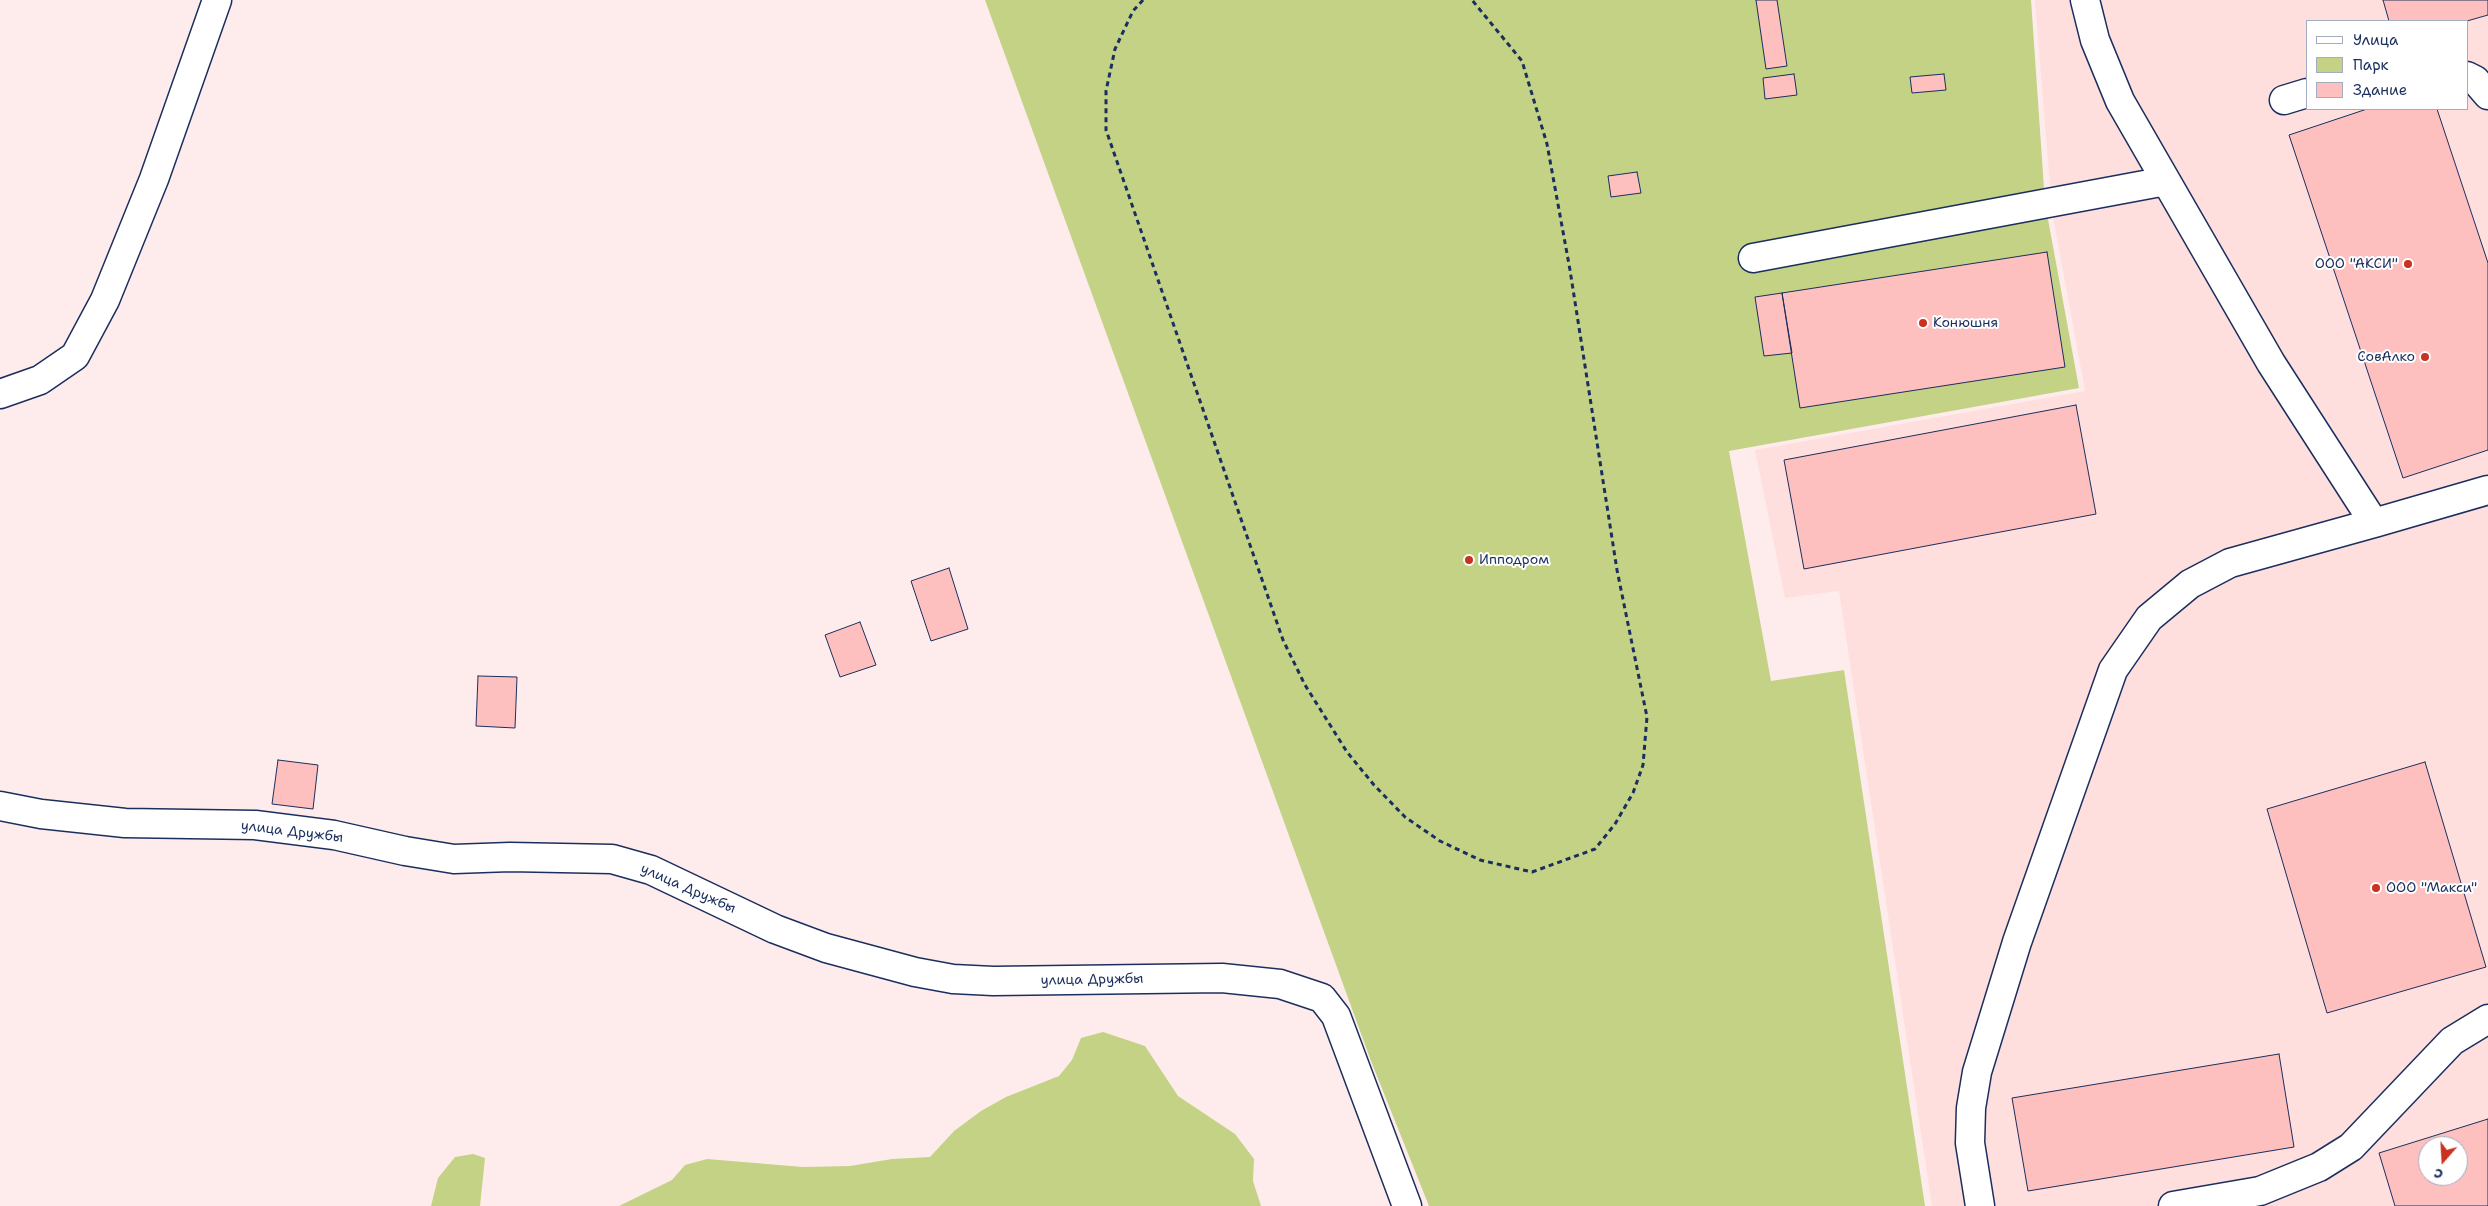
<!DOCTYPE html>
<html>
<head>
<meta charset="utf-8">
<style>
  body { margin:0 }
  #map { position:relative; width:2488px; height:1206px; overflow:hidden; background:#feecec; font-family:"Shantell Sans",sans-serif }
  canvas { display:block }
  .legend { position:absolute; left:2306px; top:20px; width:162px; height:90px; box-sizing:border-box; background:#fff; border:1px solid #a4acbf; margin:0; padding:6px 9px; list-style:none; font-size:15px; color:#1b2f5e }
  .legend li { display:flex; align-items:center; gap:10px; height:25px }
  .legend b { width:25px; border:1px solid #a4acbf }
  .north { position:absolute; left:2418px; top:1136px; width:50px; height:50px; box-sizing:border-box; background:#fff; border:1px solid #a4acbf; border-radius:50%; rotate:199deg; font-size:14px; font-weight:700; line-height:20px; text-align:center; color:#1b2f5e }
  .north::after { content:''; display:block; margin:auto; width:18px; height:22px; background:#c8321e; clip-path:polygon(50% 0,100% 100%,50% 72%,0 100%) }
</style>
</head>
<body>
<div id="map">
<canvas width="2488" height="1206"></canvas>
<ul class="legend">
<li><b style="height:6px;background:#fff"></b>Улица</li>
<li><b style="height:14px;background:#c4d286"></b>Парк</li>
<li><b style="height:14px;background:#fdc0bf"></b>Здание</li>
</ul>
<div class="north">С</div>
</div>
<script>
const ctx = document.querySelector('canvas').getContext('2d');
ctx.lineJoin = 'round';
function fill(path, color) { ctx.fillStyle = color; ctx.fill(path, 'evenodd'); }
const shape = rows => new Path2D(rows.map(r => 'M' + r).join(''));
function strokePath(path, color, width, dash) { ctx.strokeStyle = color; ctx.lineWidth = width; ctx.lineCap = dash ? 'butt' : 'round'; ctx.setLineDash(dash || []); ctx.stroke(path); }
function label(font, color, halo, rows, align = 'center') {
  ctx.font = font + ' "Shantell Sans",sans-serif'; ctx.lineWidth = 4; ctx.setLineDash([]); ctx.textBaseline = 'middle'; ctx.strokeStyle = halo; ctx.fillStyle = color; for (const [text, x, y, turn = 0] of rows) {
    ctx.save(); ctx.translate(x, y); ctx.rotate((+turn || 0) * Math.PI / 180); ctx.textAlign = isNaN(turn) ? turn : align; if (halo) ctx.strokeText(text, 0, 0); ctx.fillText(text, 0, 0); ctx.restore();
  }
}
const built = shape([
  [2035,0,2488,0,2488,1206,1932,1206,1839,591,1785,598,1755,450,2085,391,2052,211],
  [2307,21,2467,21,2467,109,2307,109],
  [2428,1146,2458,1146,2458,1176,2428,1176]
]);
const green = shape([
  [985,0,2031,0,2045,203,2079,388,1729,451,1771,681,1844,670,1925,1206,1429,1206,1371,1061],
  [1103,1032,1145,1046,1178,1096,1235,1134,1254,1159,1253,1181,1261,1206,619,1206,672,1180,685,1165,707,1159,803,1167,850,1166,892,1159,930,1157,954,1131,981,1111,1006,1097,1059,1076,1072,1060,1081,1038],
  [473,1154,485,1158,480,1206,431,1206,438,1178,455,1157]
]);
const building = shape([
  [1756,0,1777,0,1787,66,1766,69,1756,0],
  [2383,0,2488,0,2488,15,2467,21,2389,21,2383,0],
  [1794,74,1797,95,1765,99,1763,78,1794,74],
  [1944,74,1946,90,1912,93,1910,77,1944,74],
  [2367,109,2437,109,2488,263,2488,450,2403,478,2289,135,2367,109],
  [1637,172,1641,193,1611,197,1608,176,1637,172],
  [2047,252,2065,367,1800,408,1782,293,2047,252],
  [1782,293,1792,353,1764,356,1755,297,1782,293],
  [2076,405,2096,514,1804,569,1784,460,2076,405],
  [949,568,968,629,931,641,911,581,949,568],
  [860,622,876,665,840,677,825,635,860,622],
  [478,676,517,677,515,728,476,726,478,676],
  [278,760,318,765,313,809,272,804,278,760],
  [2425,762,2486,967,2327,1013,2267,809,2425,762],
  [2279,1054,2294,1147,2028,1191,2012,1098,2279,1054],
  [2488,1119,2488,1206,2395,1206,2379,1153,2488,1119],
  [2428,1146,2458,1146,2458,1176,2428,1176,2428,1146]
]);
const path = shape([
  [1143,0,1133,11,1115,49,1106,91,1106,130,1283,640,1305,685,1347,752,1374,785,1405,817,1440,841,1480,860,1532,872,1595,849,1615,824,1633,793,1643,765,1647,717,1617,570,1570,270,1547,144,1522,61,1472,0]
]);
const minor = shape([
  [2085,0,2095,40,2120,101,2271,363,2374,523,2488,490],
  [2467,76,2475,80,2488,95],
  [2284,100,2307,93],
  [1753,258,2166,181],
  [0,394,40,380,75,356,105,300,154,179,217,0],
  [0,806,41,814,125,823,255,825,334,835,405,851,454,859,510,857,612,859,651,870,775,929,826,948,915,972,953,979,993,981,1222,978,1280,984,1322,998,1336,1016,1407,1206],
  [1980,1206,1970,1143,1971,1108,1977,1072,2017,942,2113,670,2149,618,2190,584,2230,563,2374,523],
  [2173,1206,2260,1191,2319,1167,2351,1147,2452,1041,2488,1019]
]);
const markers = [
  [2408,264,5,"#c8321e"],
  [1923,323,5,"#c8321e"],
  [2425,357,5,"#c8321e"],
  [1469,560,5,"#c8321e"],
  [2376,888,5,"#c8321e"]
];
const poiNames = [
  ["ООО \"АКСИ\"",2398,264,"right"],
  ["Конюшня",1933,323],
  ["СовАлко",2415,357,"right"],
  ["Ипподром",1479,560],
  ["ООО \"Макси\"",2386,888]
];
const streetNames = [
  ["улица Дружбы",292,832,7],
  ["улица Дружбы",688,889,24],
  ["улица Дружбы",1092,980,-1]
];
fill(built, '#fedfde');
fill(green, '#c4d286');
fill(building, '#fdc0bf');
strokePath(building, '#1b2f5e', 1);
strokePath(minor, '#1b2f5e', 31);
strokePath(path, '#1b2f5e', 3, [5, 4]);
strokePath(minor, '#fff', 28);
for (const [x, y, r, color] of markers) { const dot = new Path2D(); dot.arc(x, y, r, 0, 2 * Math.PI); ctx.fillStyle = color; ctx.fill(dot); strokePath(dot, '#fff', 2); }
label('14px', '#1b2f5e', '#fff', poiNames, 'left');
label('14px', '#1b2f5e', '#fff', streetNames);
</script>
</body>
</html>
